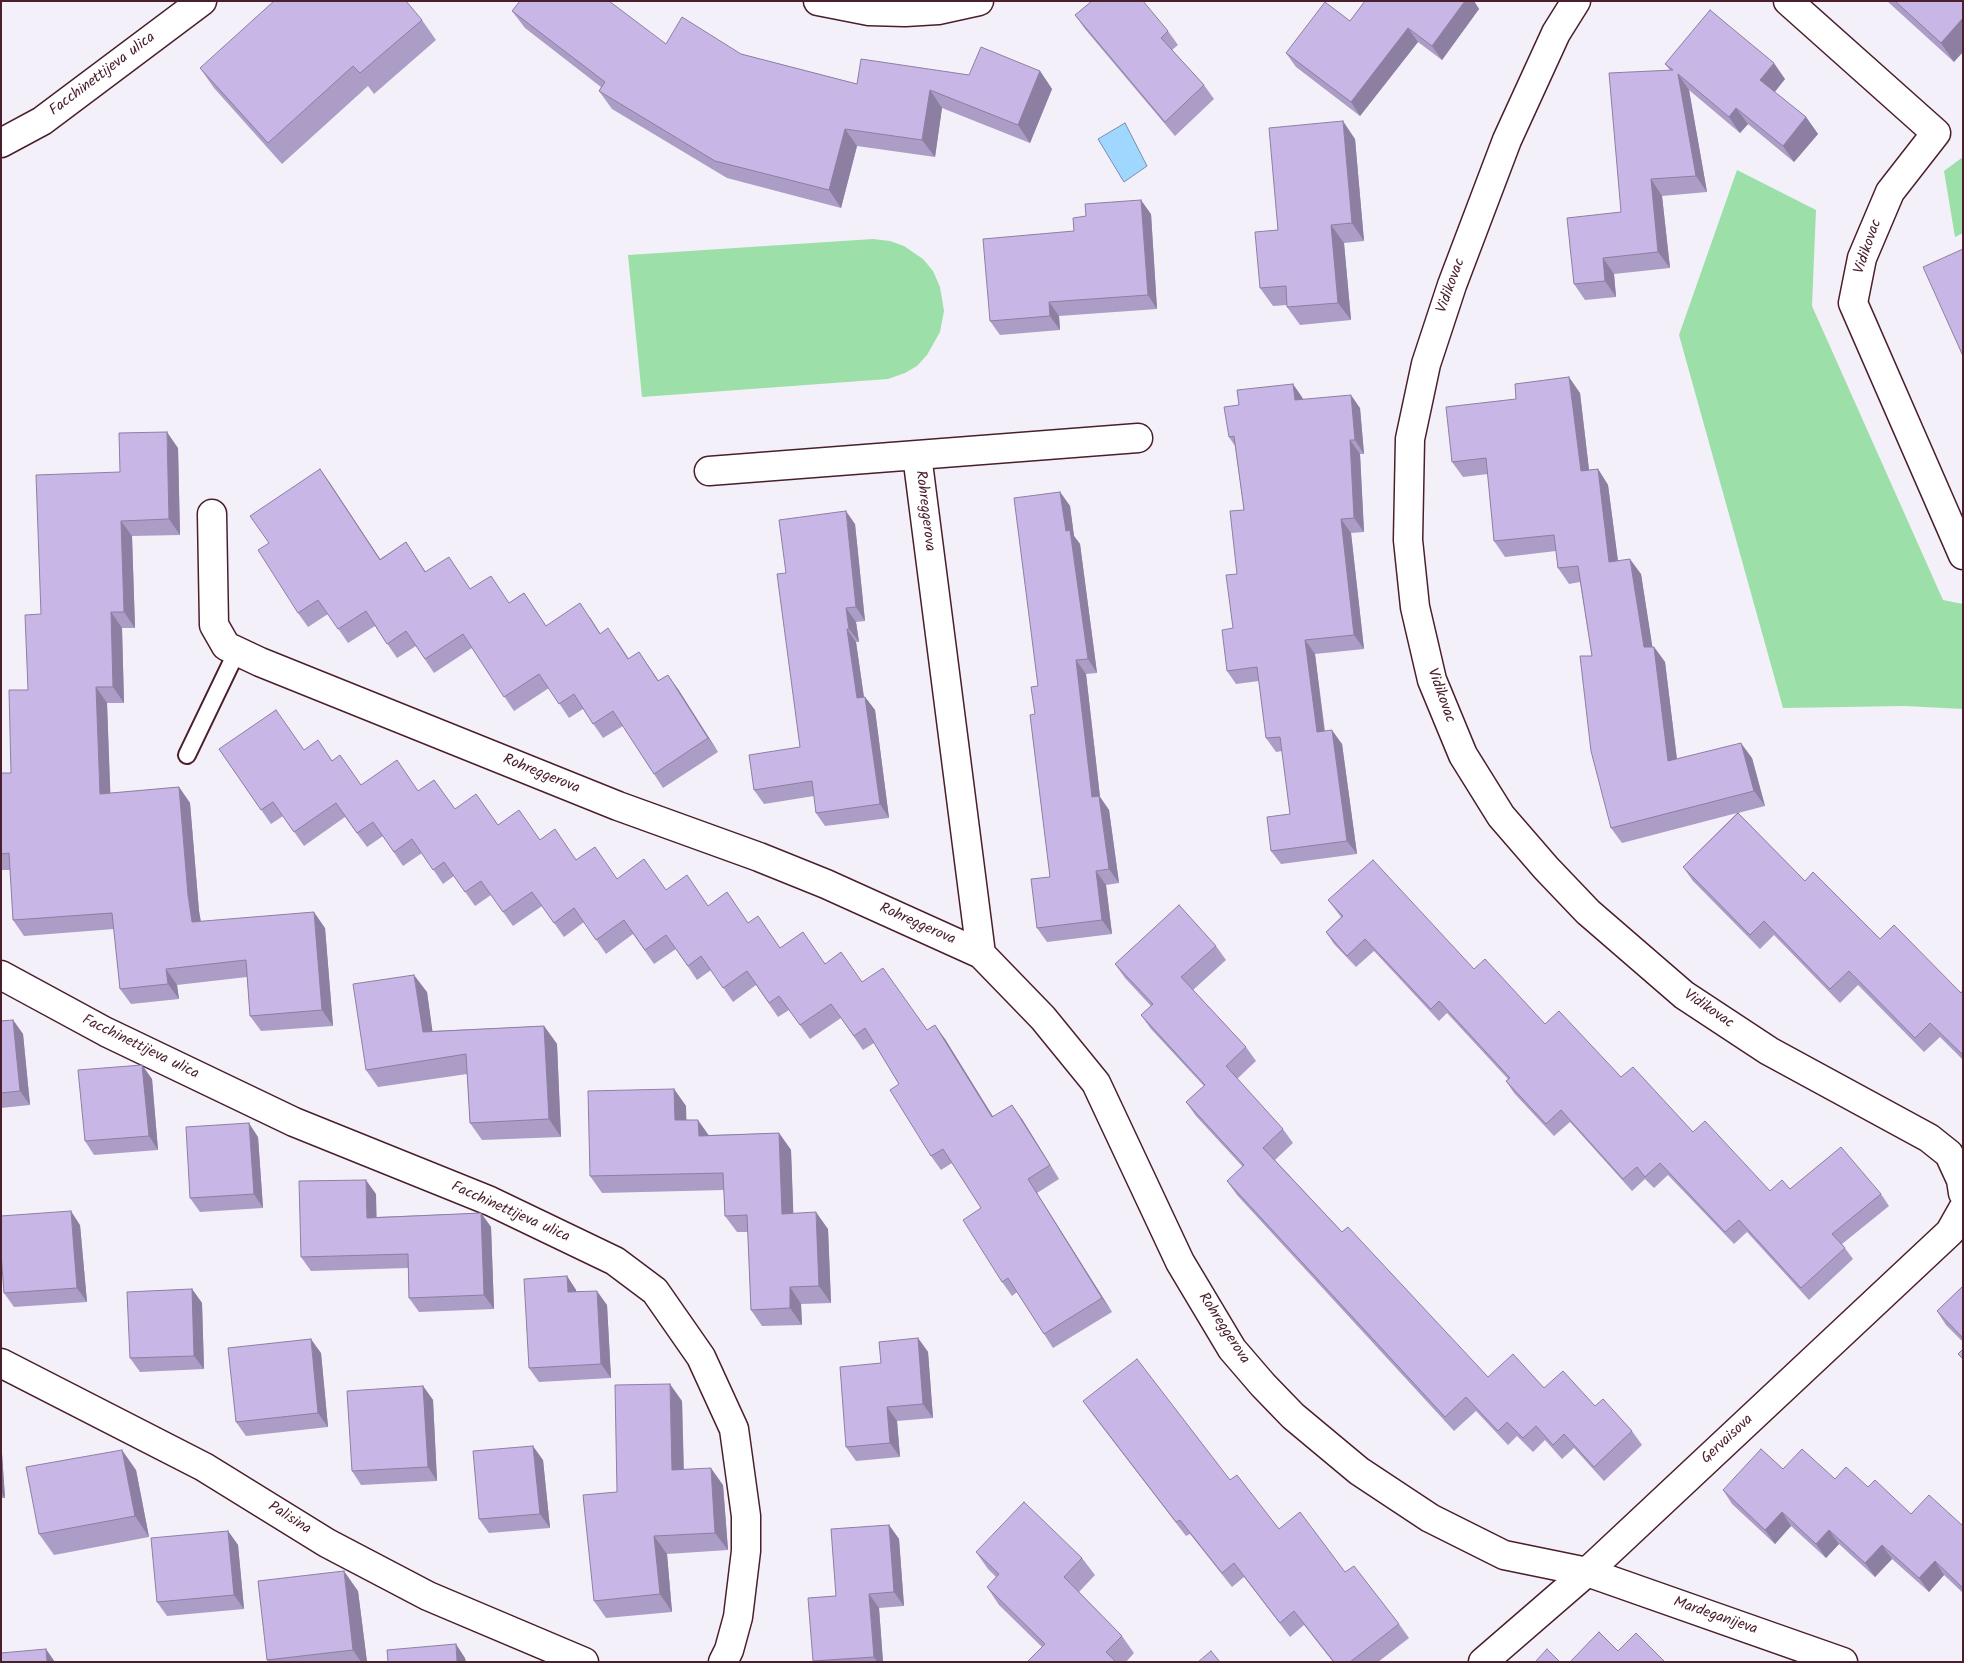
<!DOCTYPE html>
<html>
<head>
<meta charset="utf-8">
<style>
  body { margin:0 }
  #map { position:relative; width:1964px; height:1663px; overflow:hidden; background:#f4f0fa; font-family:Kalam,sans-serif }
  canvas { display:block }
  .frame { position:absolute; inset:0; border:2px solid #4a1f2b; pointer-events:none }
</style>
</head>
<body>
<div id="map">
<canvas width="1964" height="1663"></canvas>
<div class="frame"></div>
</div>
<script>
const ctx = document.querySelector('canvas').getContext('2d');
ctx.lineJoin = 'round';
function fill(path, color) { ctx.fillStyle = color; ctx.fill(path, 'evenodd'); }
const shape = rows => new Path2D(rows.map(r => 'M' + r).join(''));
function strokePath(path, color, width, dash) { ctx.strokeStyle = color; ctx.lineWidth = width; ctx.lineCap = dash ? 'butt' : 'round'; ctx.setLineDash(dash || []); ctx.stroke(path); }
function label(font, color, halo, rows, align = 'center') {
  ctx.font = font + ' Kalam,sans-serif'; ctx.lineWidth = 5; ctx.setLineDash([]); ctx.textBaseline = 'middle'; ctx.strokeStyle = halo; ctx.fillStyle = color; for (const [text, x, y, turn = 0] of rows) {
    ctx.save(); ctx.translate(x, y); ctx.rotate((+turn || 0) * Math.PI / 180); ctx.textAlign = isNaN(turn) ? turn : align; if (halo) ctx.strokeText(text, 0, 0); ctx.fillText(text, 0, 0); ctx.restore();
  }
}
const green = shape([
  [1963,157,1963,233,1955,237,1944,171],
  [1737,170,1816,210,1812,306,1943,600,1963,604,1963,709,1905,706,1783,708,1679,335],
  [873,239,890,241,904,246,923,259,933,271,940,287,944,311,940,332,927,355,917,366,905,373,888,379,642,397,628,255]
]);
const water = shape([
  [1125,123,1147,166,1124,182,1098,139,1125,123]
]);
const service = shape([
  [187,755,237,651]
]);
const minor = shape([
  [818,1,869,11,905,12,938,10,979,1],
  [1576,1,1556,33,1507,140,1452,285,1426,364,1410,439,1408,540,1415,607,1432,680,1463,755,1501,816,1546,868,1588,912,1684,995,1769,1051,1929,1138,1949,1154,1961,1180,1963,1193],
  [1788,1,1936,133,1890,192,1862,258,1853,303,1963,555],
  [1,143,42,121,202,1],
  [917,455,981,954],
  [709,471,1138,438],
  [212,514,214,625,226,646,260,662,618,806,759,857,826,884,981,954,1043,1018,1096,1083,1180,1262,1232,1349,1263,1385,1293,1416,1359,1471,1430,1518,1504,1555,1587,1572,1843,1662],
  [1,975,106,1032,294,1122,490,1201,615,1261,655,1291,701,1357,734,1429,746,1516,746,1551,738,1617,729,1650,723,1662],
  [1,1363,204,1467,327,1543,428,1596,584,1662],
  [1483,1662,1587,1572,1950,1232,1963,1209]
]);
const wall = shape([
  [1365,1,1474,1,1479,9,1442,60,1418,42,1360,116,1296,67,1286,53,1350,21],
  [1887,1,1963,1,1954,62],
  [512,11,666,44,741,54,857,84,969,75,1040,71,1052,89,1030,143,942,108,935,157,857,146,841,208,727,178,612,109,599,91,601,87,525,28],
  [1075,15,1168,31,1178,45,1172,50,1204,85,1214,99,1175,136,1085,29],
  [422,20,436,40,374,94,368,86,282,164,214,88,200,68],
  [1665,64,1785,79,1775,92,1806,117,1818,134,1794,162,1748,124,1740,133,1689,90,1707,192,1662,196,1670,268,1614,274,1616,297,1585,300,1574,284,1621,212,1670,70],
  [1355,139,1364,241,1344,243,1351,320,1300,325,1287,307,1287,305,1273,306,1260,288,1278,230],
  [1151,214,1157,309,1059,316,1060,330,1000,335,990,321,1074,231,1086,216],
  [1580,393,1589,470,1598,469,1608,485,1618,561,1641,574,1652,647,1654,647,1665,662,1677,759,1752,758,1765,806,1738,813,1805,881,1880,939,1961,993,1963,990,1963,1060,1940,1037,1924,1052,1858,985,1840,1003,1774,935,1760,949,1693,881,1683,867,1737,813,1622,843,1611,828,1592,656,1580,582,1569,584,1558,568,1556,551,1505,557,1494,541,1488,474,1463,477,1452,462],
  [1302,397,1303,399,1360,408,1364,454,1360,454,1364,532,1351,533,1364,649,1315,654,1325,731,1342,744,1357,854,1281,864,1271,851,1290,814,1282,751,1276,752,1266,738,1259,681,1236,684,1227,671,1233,628,1237,574,1244,510,1235,446,1229,437],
  [178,448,180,535,132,536,135,628,122,628,124,703,107,703,110,793,179,787,190,803,199,911,201,921,325,928,333,1026,261,1031,250,1016,247,977,177,985,179,999,131,1004,120,989,114,929,24,936,13,920,10,870,1,870,1,773,11,773,28,690,41,614,120,472],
  [320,469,380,559,406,542,426,572,458,571,470,589,509,603,524,593,546,626,590,617,600,633,618,642,629,659,639,652,659,681,678,689,718,752,663,788,623,726,603,738,583,709,569,718,549,688,514,711,472,648,434,673,416,646,397,658,375,626,348,643,328,614,308,627,298,613,269,543],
  [1060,492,1070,506,1074,536,1080,544,1097,673,1086,674,1100,797,1109,810,1119,883,1106,885,1112,934,1047,942,1037,928,1050,877,1035,714,1038,686],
  [855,524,865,621,856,622,859,642,856,642,864,697,865,697,875,710,889,818,825,826,816,813,814,796,764,804,754,790,800,747,786,573],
  [219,749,304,750,332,760,361,785,418,791,455,809,540,840,577,860,617,879,666,890,708,906,749,923,780,948,825,963,862,982,927,1030,945,1039,993,1117,1022,1119,1059,1179,1037,1193,1112,1312,1053,1348,1017,1292,1012,1296,1002,1282,981,1208,952,1163,941,1170,931,1156,899,1084,874,1043,863,1050,841,1018,810,1039,789,1010,778,1017,756,985,733,1002,711,970,697,980,676,949,654,964,633,934,606,954,584,922,564,937,542,906,513,926,491,895,475,906,454,876,443,884,422,853,403,866,383,836,367,847,345,817,304,846,283,816,271,824],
  [1328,900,1474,969,1545,1024,1621,1077,1770,1191,1790,1189,1881,1194,1889,1206,1842,1244,1853,1259,1809,1300,1747,1232,1734,1244,1668,1175,1654,1188,1645,1179,1632,1191,1570,1122,1554,1136,1514,1093,1506,1081,1508,1079,1447,1013,1439,1021,1374,951,1356,967,1334,944,1326,932,1341,917],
  [1216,946,1226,960,1193,990,1246,1047,1256,1061,1237,1079,1283,1129,1293,1143,1275,1160,1342,1232,1488,1377,1544,1388,1595,1406,1632,1431,1642,1445,1604,1481,1574,1448,1562,1459,1545,1440,1533,1452,1517,1436,1508,1445,1476,1411,1454,1431,1237,1195,1227,1181,1243,1167,1196,1116,1186,1102,1204,1086,1151,1029,1141,1015,1151,1006,1125,978,1115,964],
  [427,992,432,1031,544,1026,557,1044,561,1137,482,1140,470,1123,467,1074,378,1087,366,1070],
  [13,1020,23,1034,30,1105,1,1108,1,1021],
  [142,1065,152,1079,158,1150,94,1155,85,1141],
  [674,1089,686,1106,686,1120,709,1135,779,1133,791,1150,793,1213,828,1229,831,1303,801,1304,802,1325,762,1326,751,1310,748,1232,737,1232,725,1216,724,1190,602,1193,590,1176],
  [258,1137,263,1208,200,1212,190,1198],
  [376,1194,376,1217,481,1213,491,1227,494,1309,419,1312,409,1298,408,1268,311,1271,301,1257],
  [80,1225,87,1302,14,1307,4,1293],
  [567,1276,576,1290,576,1292,607,1305,611,1378,539,1382,529,1368],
  [1963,1286,1963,1342,1946,1325,1937,1311],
  [192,1289,202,1303,204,1369,140,1372,130,1358],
  [918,1338,928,1352,933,1418,897,1421,900,1457,856,1461,846,1447,881,1363],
  [321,1353,328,1427,246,1436,236,1422],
  [423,1386,433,1400,437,1481,361,1485,352,1471],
  [682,1401,684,1470,723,1485,728,1550,667,1554,672,1612,606,1618,594,1601,617,1492],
  [1083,1401,1230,1480,1279,1529,1345,1572,1399,1624,1409,1638,1378,1662,1333,1662,1304,1625,1290,1637,1244,1577,1232,1587,1190,1534,1186,1536,1093,1415],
  [1,1439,5,1498,1,1498],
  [543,1460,550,1528,489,1533,479,1519],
  [1783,1469,1868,1487,1911,1514,1963,1526,1963,1593,1944,1575,1929,1592,1892,1559,1875,1577,1839,1544,1826,1558,1791,1526,1775,1544,1732,1504,1723,1490],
  [136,1470,149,1537,54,1555,39,1534],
  [889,1525,899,1539,904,1606,879,1608,883,1662,813,1662,836,1596],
  [228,1531,238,1545,244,1609,167,1616,157,1602],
  [976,1552,1082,1558,1095,1575,1079,1592,1122,1636,1134,1653,1126,1662,1027,1662,1042,1647,999,1605,987,1587,996,1577,988,1569],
  [358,1591,367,1662,268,1662,267,1660]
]);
const shadedWall = shape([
  [1465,1,1474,1,1479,9,1442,60,1432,46],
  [1963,18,1963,52,1954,62,1941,43],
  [1408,28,1418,42,1360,116,1351,102],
  [1774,63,1785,79,1771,96,1760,80],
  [1040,71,1052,89,1030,143,1018,125],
  [1678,74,1689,90,1707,192,1696,176],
  [930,90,942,108,935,157,922,140],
  [1736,108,1748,124,1740,133,1729,117],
  [1806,117,1818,134,1794,162,1783,146],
  [1343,121,1355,139,1364,241,1352,223],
  [845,129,857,146,841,208,829,190],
  [1651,179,1662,196,1670,268,1658,252],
  [1141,200,1151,214,1157,309,1148,295],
  [1331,225,1344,243,1351,320,1338,303],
  [1603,258,1614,274,1616,297,1605,281],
  [1049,302,1059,316,1060,330,1050,316],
  [1569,377,1580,393,1591,487,1581,471],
  [1293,384,1302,397,1305,413,1295,400],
  [1351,395,1360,408,1364,454,1355,440],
  [167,432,178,448,180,535,169,519],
  [1350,440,1360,454,1364,532,1354,518],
  [320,469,330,483,390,574,380,560],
  [1598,469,1608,485,1620,577,1609,562],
  [1060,492,1070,506,1074,536,1080,544,1097,673,1088,659,1066,531],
  [846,511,855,524,865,621,856,607],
  [1341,519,1351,533,1364,649,1354,635],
  [121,521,132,536,135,628,124,612],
  [1630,559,1641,574,1655,663,1644,647],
  [846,608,856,622,859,642,849,629],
  [111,612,122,628,124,703,113,687],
  [847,629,856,642,866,712,857,698],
  [1305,640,1315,654,1326,745,1317,732],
  [1654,647,1665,662,1679,777,1668,761],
  [1076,660,1086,674,1100,797,1109,810,1119,883,1109,869,1092,797],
  [668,675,678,689,718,752,708,738],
  [96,687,107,703,111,809,100,794],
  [865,697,875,710,889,818,880,804],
  [1332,730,1342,744,1357,854,1347,841],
  [1741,743,1752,758,1765,806,1754,791],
  [179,787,190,803,199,911,203,938,192,922,188,895],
  [1096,871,1106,885,1112,934,1102,920],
  [314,912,325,928,333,1026,322,1010],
  [166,969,177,985,179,999,168,984],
  [414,975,427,992,435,1049,423,1032],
  [13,1020,23,1034,30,1105,20,1091],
  [935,1025,945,1039,1002,1131,992,1117],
  [544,1026,557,1044,561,1137,549,1119],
  [142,1065,152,1079,158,1150,149,1136],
  [674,1089,686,1106,687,1137,675,1120],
  [1012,1105,1022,1119,1059,1179,1050,1165],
  [698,1120,710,1137,699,1136],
  [249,1123,258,1137,263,1208,254,1194],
  [779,1133,791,1150,794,1230,782,1214],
  [1028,1179,1037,1193,1112,1312,1102,1298],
  [366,1180,376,1194,377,1231,367,1218],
  [71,1211,80,1225,87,1302,77,1288],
  [816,1212,828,1229,831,1303,819,1286],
  [481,1213,491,1227,494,1309,484,1295],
  [567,1276,576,1290,578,1306,568,1292],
  [790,1287,801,1304,802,1325,790,1308],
  [192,1289,202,1303,204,1369,194,1356],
  [597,1291,607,1305,611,1378,601,1364],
  [918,1338,928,1352,933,1418,923,1404],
  [311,1339,321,1353,328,1427,318,1413],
  [670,1384,682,1401,684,1488,672,1470],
  [423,1386,433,1400,437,1481,428,1467],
  [887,1407,897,1421,900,1457,890,1443],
  [1,1439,5,1498,1,1492],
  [533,1446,543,1460,550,1528,540,1514],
  [122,1450,136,1470,149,1537,135,1516],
  [711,1468,723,1485,728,1550,715,1533],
  [1782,1512,1791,1526,1775,1544,1765,1530],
  [889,1525,899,1539,904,1606,894,1592],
  [1829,1530,1839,1544,1826,1558,1816,1544],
  [228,1531,238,1545,244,1609,234,1595],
  [654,1536,667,1554,672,1612,660,1594],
  [1882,1545,1892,1559,1875,1577,1865,1563],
  [1935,1561,1944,1575,1929,1592,1919,1578],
  [344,1571,358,1591,367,1662,361,1662,353,1650],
  [869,1594,879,1608,883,1662,877,1662,874,1657],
  [456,1644,465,1658,466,1662,457,1662],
  [46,1649,55,1662,47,1662]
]);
const building = shape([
  [274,1,406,1,422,20,360,73,353,66,268,143,200,68,274,1],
  [520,1,609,1,666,44,682,17,741,54,857,84,861,59,969,75,981,47,1040,71,1018,125,930,90,922,140,845,129,829,190,715,161,599,91,605,82,512,11,520,1],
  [1092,1,1143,1,1168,31,1161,38,1204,85,1165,122,1075,15,1092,1],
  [1365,1,1465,1,1432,46,1408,28,1351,102,1286,53,1325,2,1350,21,1365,1],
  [1895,1,1963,1,1963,18,1941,43,1895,1],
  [1710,10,1774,63,1760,80,1806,117,1783,146,1736,108,1729,117,1678,74,1696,176,1651,179,1658,252,1603,258,1605,281,1574,284,1567,218,1621,212,1609,73,1673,70,1665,64,1710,10],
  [1343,121,1352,223,1331,225,1338,303,1287,307,1286,286,1260,288,1255,232,1278,230,1269,128,1343,121],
  [1141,200,1148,295,1049,302,1050,316,990,321,983,239,1074,231,1073,218,1086,216,1085,204,1141,200],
  [1963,249,1963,356,1923,267,1963,249],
  [1569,377,1581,471,1598,469,1609,562,1630,559,1644,647,1654,647,1668,761,1741,743,1754,791,1611,828,1591,751,1580,656,1592,656,1578,566,1558,568,1554,535,1494,541,1486,458,1452,462,1446,407,1516,399,1515,384,1569,377],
  [1293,384,1295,400,1351,395,1355,440,1350,440,1354,518,1341,519,1354,635,1305,640,1317,732,1332,730,1347,841,1271,851,1267,817,1290,814,1280,737,1266,738,1257,667,1227,671,1222,630,1233,628,1226,575,1237,574,1230,511,1244,510,1234,436,1229,437,1224,407,1239,405,1237,390,1293,384],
  [167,432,169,519,121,521,124,612,111,612,113,687,96,687,100,794,179,787,188,895,192,922,314,912,322,1010,250,1016,246,960,166,969,168,984,120,989,112,913,13,920,9,853,1,854,1,773,11,773,9,690,28,690,25,615,41,614,36,475,120,472,119,433,167,432],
  [320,469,380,560,406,542,425,572,449,557,470,589,491,576,509,603,524,593,546,626,580,603,600,634,608,628,628,659,639,652,658,681,668,675,708,738,654,774,613,711,593,724,574,694,559,704,539,674,504,697,463,634,425,659,406,631,387,644,366,611,338,629,318,600,298,613,258,550,269,543,250,516,320,469],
  [1060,492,1066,531,1070,530,1088,659,1076,660,1092,797,1099,796,1109,869,1096,871,1102,920,1037,928,1031,879,1050,877,1030,715,1035,714,1031,687,1038,686,1014,498,1060,492],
  [846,511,856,607,846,608,849,629,847,629,857,698,865,697,880,804,816,813,812,781,754,790,749,755,800,747,777,574,786,573,779,520,846,511],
  [276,710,304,750,318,740,332,761,340,755,361,785,397,760,418,791,434,780,455,809,476,794,498,825,519,810,540,840,555,829,576,860,595,847,617,879,644,859,666,890,687,875,708,906,727,892,748,923,758,916,780,948,803,932,825,964,841,952,862,982,883,968,927,1030,935,1025,992,1117,1012,1105,1050,1165,1028,1179,1102,1298,1044,1334,1008,1278,1002,1282,963,1220,981,1208,943,1149,931,1156,890,1090,899,1084,865,1028,854,1036,831,1004,800,1025,779,996,769,1003,747,971,723,988,701,956,688,966,666,935,645,950,624,920,596,940,574,908,554,923,532,892,503,912,481,881,465,892,444,862,433,870,412,839,394,852,373,822,357,833,336,803,294,832,273,802,261,810,219,749,276,710],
  [1738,813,1805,881,1813,872,1880,939,1894,925,1961,993,1963,990,1963,1055,1930,1023,1915,1038,1849,971,1830,989,1764,921,1750,935,1683,867,1738,813],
  [1373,860,1474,969,1485,959,1545,1024,1559,1011,1621,1077,1633,1067,1693,1132,1705,1121,1770,1191,1782,1180,1790,1189,1841,1147,1881,1194,1832,1234,1845,1248,1801,1288,1739,1220,1725,1232,1660,1163,1645,1177,1637,1167,1623,1179,1561,1110,1546,1124,1506,1081,1510,1078,1439,1001,1431,1009,1365,939,1347,956,1326,932,1343,916,1328,900,1373,860],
  [1179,905,1216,946,1181,977,1246,1047,1226,1066,1283,1129,1263,1148,1342,1232,1348,1227,1488,1377,1513,1354,1544,1388,1563,1371,1595,1406,1603,1399,1632,1431,1594,1467,1564,1434,1553,1445,1536,1426,1523,1438,1507,1422,1498,1431,1466,1397,1445,1417,1227,1181,1244,1165,1186,1102,1205,1085,1141,1015,1153,1004,1115,964,1179,905],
  [414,975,423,1032,544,1026,549,1119,470,1123,466,1054,366,1070,353,984,414,975],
  [13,1020,20,1091,1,1093,1,1021,13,1020],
  [142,1065,149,1136,85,1141,78,1070,142,1065],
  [674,1089,675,1120,698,1120,699,1136,779,1133,782,1214,816,1212,819,1286,790,1287,790,1308,751,1310,747,1215,725,1216,723,1173,590,1176,588,1091,674,1089],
  [249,1123,254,1194,190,1198,186,1127,249,1123],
  [366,1180,367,1218,481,1213,484,1295,409,1298,408,1254,301,1257,299,1181,366,1180],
  [71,1211,77,1288,4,1293,1,1254,1,1216,71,1211],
  [567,1276,568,1292,597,1291,601,1364,529,1368,524,1279,567,1276],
  [1963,1286,1963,1338,1937,1311,1963,1286],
  [192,1289,194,1356,130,1358,127,1292,192,1289],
  [918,1338,923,1404,887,1407,890,1443,846,1447,840,1367,881,1363,879,1342,918,1338],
  [311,1339,318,1413,236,1422,228,1348,311,1339],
  [1963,1349,1963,1359,1958,1354,1963,1349],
  [1137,1359,1230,1480,1237,1475,1279,1529,1300,1512,1345,1572,1354,1566,1399,1624,1350,1662,1334,1662,1294,1611,1280,1623,1234,1563,1222,1573,1180,1520,1176,1522,1083,1401,1137,1359],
  [670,1384,672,1470,711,1468,715,1533,654,1536,660,1594,594,1601,583,1495,617,1492,615,1385,670,1384],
  [423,1386,428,1467,352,1471,347,1391,423,1386],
  [533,1446,540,1514,479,1519,473,1451,533,1446],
  [1761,1449,1783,1469,1802,1449,1835,1479,1846,1467,1868,1487,1875,1480,1911,1514,1929,1495,1963,1526,1963,1588,1935,1561,1919,1578,1882,1545,1865,1563,1829,1530,1816,1544,1782,1512,1765,1530,1723,1490,1761,1449],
  [122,1450,135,1516,39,1534,26,1467,122,1450],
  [1024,1502,1082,1558,1064,1577,1122,1636,1106,1652,1116,1662,1027,1662,1045,1644,987,1587,999,1574,976,1552,1024,1502],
  [889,1525,894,1592,869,1594,874,1657,813,1661,808,1598,836,1596,831,1529,889,1525],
  [228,1531,234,1595,157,1602,151,1538,228,1531],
  [344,1571,353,1650,267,1660,258,1581,344,1571],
  [1599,1632,1618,1651,1636,1633,1665,1662,1570,1662,1599,1632],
  [456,1644,457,1662,388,1662,387,1650,456,1644],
  [46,1649,47,1662,1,1662,1,1653,46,1649],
  [1547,1649,1560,1662,1535,1662,1547,1649],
  [1211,1651,1220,1662,1198,1662,1211,1651]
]);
const streetNames = [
  ["Facchinettijeva ulica",103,75,-37],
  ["Vidikovac",1869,247,-71],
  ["Vidikovac",1452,286,-70],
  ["Rohreggerova",924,511,83],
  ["Vidikovac",1440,696,70],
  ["Rohreggerova",541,775,22],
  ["Rohreggerova",917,925,24],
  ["Vidikovac",1708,1010,34],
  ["Facchinettijeva ulica",140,1048,26],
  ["Facchinettijeva ulica",510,1213,24],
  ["Rohreggerova",1223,1329,57],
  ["Gervaisova",1728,1440,-43],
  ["Palisina",289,1519,32],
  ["Mardeganijeva",1715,1617,19]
];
fill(green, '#9cdfa9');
fill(water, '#9fd7ff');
strokePath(water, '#7d8daa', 1);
strokePath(service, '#4a1f2b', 20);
strokePath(minor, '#4a1f2b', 31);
strokePath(service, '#fff', 16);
strokePath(minor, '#fff', 28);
fill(wall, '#ac9dc6');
fill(shadedWall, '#8c7fa1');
fill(building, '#c8b6e6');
strokePath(building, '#8c7fa1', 1);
label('15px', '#4a1f2b', '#fff', streetNames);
</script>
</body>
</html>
